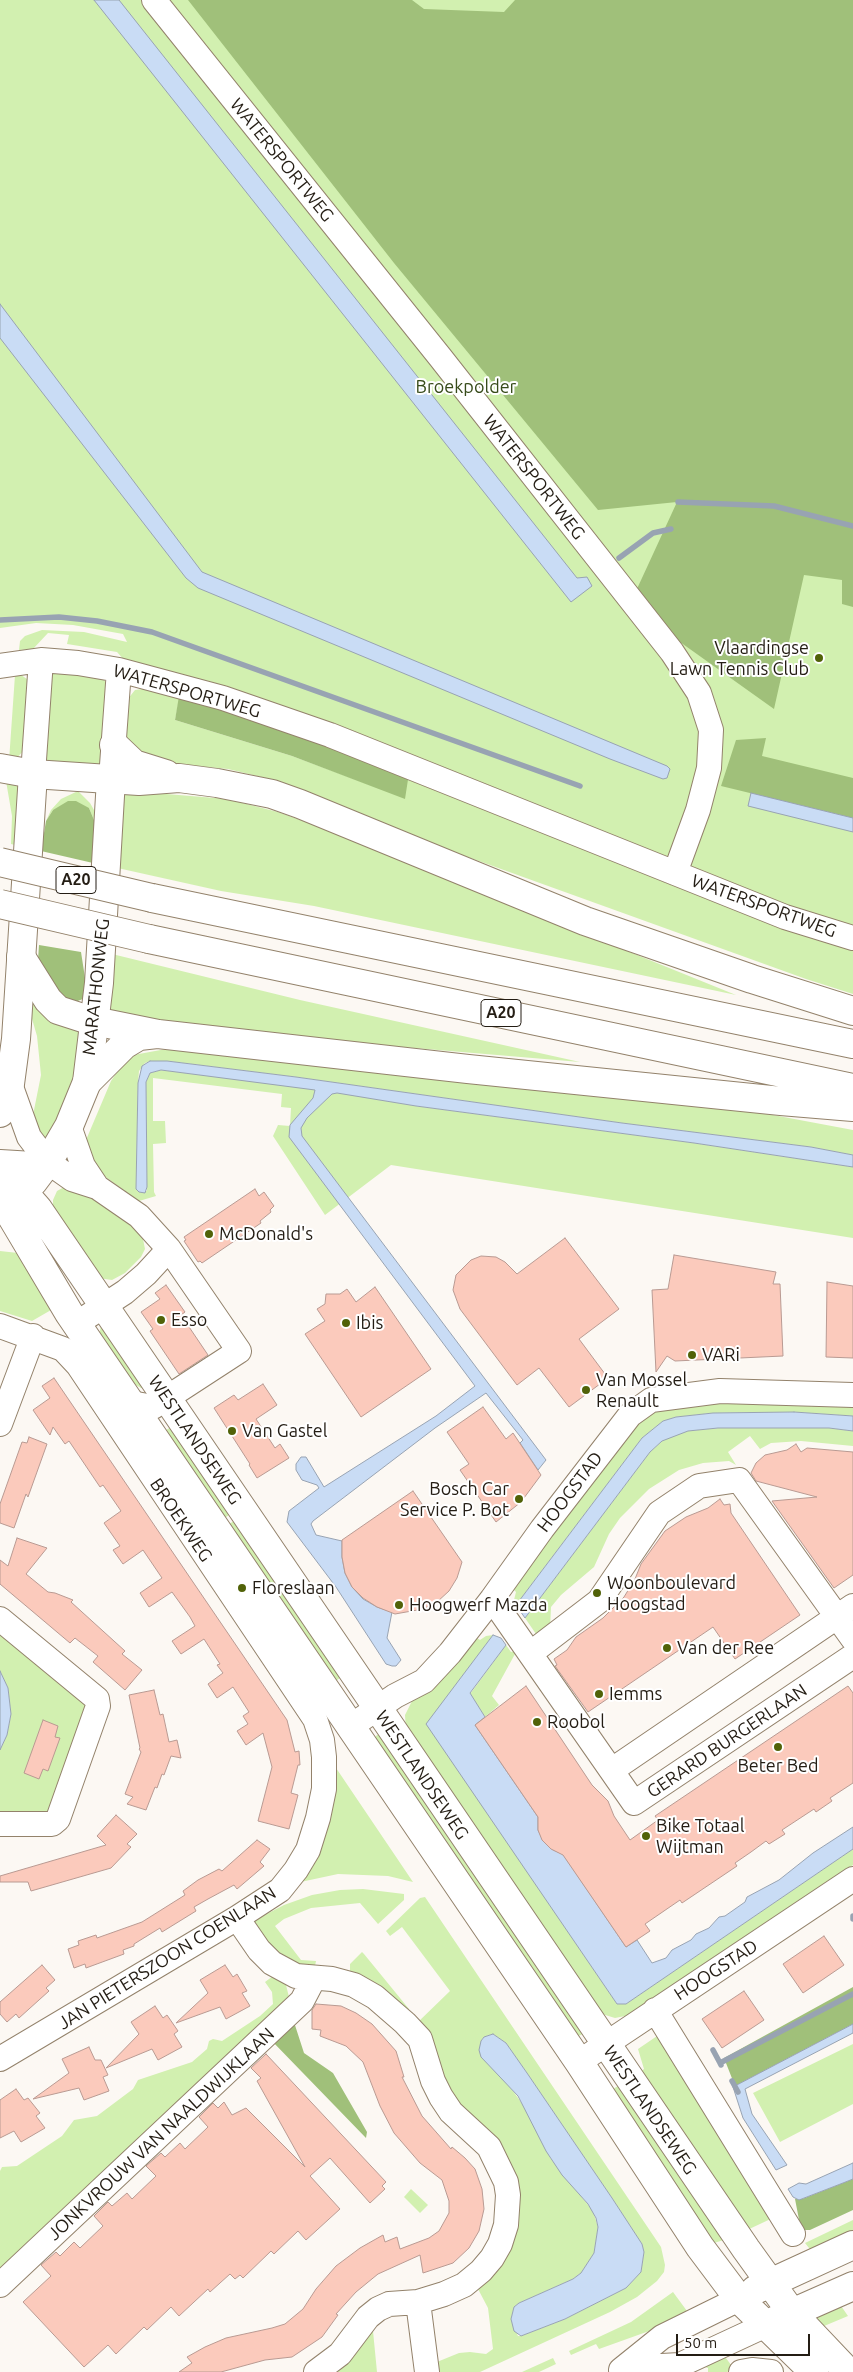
<!DOCTYPE html>
<html>
<head>
<meta charset="utf-8">
<style>
  body { margin:0 }
  #map { position:relative; width:853px; height:2372px; overflow:hidden; background:#fcf8f3; font-family:Ubuntu,sans-serif }
  canvas { display:block }
  .scale { position:absolute; left:676px; top:2334px; width:134px; height:22px; box-sizing:border-box; border:2px solid #241d14; border-top:0; padding-left:6px; font-size:15px; line-height:18px; white-space:nowrap; color:#241d14; -webkit-text-stroke:4px #fff; paint-order:stroke }
</style>
</head>
<body>
<div id="map">
<canvas width="853" height="2372"></canvas>
<div class="scale">50 m</div>
</div>
<script>
const ctx = document.querySelector('canvas').getContext('2d');
ctx.lineJoin = 'round';
function fill(path, color) { ctx.fillStyle = color; ctx.fill(path, 'evenodd'); }
const shape = rows => new Path2D(rows.map(r => 'M' + r).join(''));
function strokePath(path, color, width, dash) { ctx.strokeStyle = color; ctx.lineWidth = width; ctx.lineCap = dash ? 'butt' : 'round'; ctx.setLineDash(dash || []); ctx.stroke(path); }
function label(font, color, halo, rows, align = 'center') {
  ctx.font = font + ' Ubuntu,sans-serif'; ctx.lineWidth = 4; ctx.setLineDash([]); ctx.textBaseline = 'middle'; ctx.strokeStyle = halo; ctx.fillStyle = color; for (const [text, x, y, turn = 0] of rows) {
    ctx.save(); ctx.translate(x, y); ctx.rotate((+turn || 0) * Math.PI / 180); ctx.textAlign = isNaN(turn) ? turn : align; if (halo) ctx.strokeText(text, 0, 0); ctx.fillText(text, 0, 0); ctx.restore();
  }
}
const green = shape([
  [0,0,853,0,853,994,806,979,440,847,278,781,228,769,152,762,124,743,123,705,135,690,149,688,117,652,67,644,69,635,48,633,33,649,19,650,20,641,25,636,42,630,84,632,127,642,123,634,73,625,36,623,0,628],
  [178,705,405,798,292,756,175,720],
  [60,671,102,677,109,687,104,766,49,764,46,758,51,681,53,673],
  [15,675,21,675,27,679,29,686,25,749,14,761,9,761],
  [6,781,20,782,19,846,11,844,12,816],
  [118,790,227,799,278,812,328,830,736,995,314,906,221,891,113,867],
  [78,791,90,803,94,810,96,840,94,820,89,808,53,810,46,821,51,810,61,799],
  [112,954,300,1000,580,1062,272,1036,110,1016],
  [29,993,87,1026,83,1056,48,1142,41,1143,33,1115,41,1075,37,1036,30,1012],
  [166,1049,709,1103,853,1130,853,1155,811,1147,622,1123,296,1077,167,1061,150,1061,145,1063,139,1071,138,1083,136,1189,147,1191,146,1082,150,1073,161,1070,312,1088,416,1106,694,1143,853,1167,853,1238,391,1165,325,1215,273,1136,278,1125,290,1126,291,1108,281,1107,282,1094,153,1078,153,1121,165,1121,166,1143,153,1144,154,1192,156,1196,139,1201,93,1168,86,1140,111,1081,128,1056],
  [66,1186,78,1188,130,1224,143,1239,145,1249,141,1257,125,1273,112,1280,98,1278,53,1211,53,1200,57,1191],
  [0,1251,18,1253,58,1306,32,1321,0,1311],
  [102,1320,149,1388,141,1388,126,1379,99,1336],
  [715,1402,853,1406,853,1416,794,1412,713,1413,676,1417,663,1421,642,1438,516,1605,514,1600,516,1592,512,1588,639,1419,657,1409],
  [174,1425,233,1512,222,1520,163,1432],
  [718,1428,829,1428,853,1431,853,1446,801,1441,771,1443,760,1449,750,1436,728,1452,736,1465,729,1461,703,1463,679,1470,649,1489,620,1518,609,1534,594,1567,561,1595,551,1607,550,1630,536,1634,525,1618,650,1452,662,1441,673,1435,688,1431],
  [237,1519,344,1675,333,1683,226,1526],
  [0,1631,87,1705,49,1814,0,1814,0,1750,7,1735,11,1714,8,1688,0,1671],
  [493,1635,427,1724,617,2004,626,2004,853,1849,853,1865,630,2015,615,2018,602,2014,406,1731,405,1715,412,1701,437,1680,474,1636,480,1640,486,1636],
  [506,1645,511,1652,515,1651,515,1654,492,1696,499,1705,485,1717,470,1694],
  [377,1735,381,1735,584,2032,581,2035,577,2036,373,1740],
  [332,1762,413,1882,388,1876,338,1874,296,1883],
  [363,1889,404,1894,404,1900,378,1924,360,1903,311,1908,284,1919,275,1926,301,1960,316,1961,314,1971,276,1957,253,1921,284,1905,312,1895,340,1890],
  [425,1897,661,2247,665,2265,664,2272,657,2281,637,2297,610,2312,480,2372,433,2372,432,2364,459,2353,470,2352,486,2354,493,2349,488,2308,478,2289,516,2219,416,2024,450,1991,402,1927,390,1936,386,1931,420,1898],
  [493,2034,506,2043,527,2073,612,2198,642,2244,644,2252,641,2272,626,2288,565,2319,521,2336,518,2336,511,2319,514,2307,519,2303,573,2279,581,2273,594,2253,598,2227,593,2211,551,2159,526,2109,505,2080,481,2041,484,2037],
  [362,1952,364,1954,409,2009,404,2011,350,1972,350,1964],
  [273,1976,286,1985,290,2001,0,2275,0,2171,2,2167,17,2166,62,2136,74,2120,97,2116,133,2089,138,2080,192,2062,207,2049,209,2041,213,2039,222,2041,260,2016,273,2004,272,1992,265,1982],
  [663,2032,777,2216,745,2231,638,2074,644,2069,638,2049],
  [853,2044,853,2104,780,2142,753,2093],
  [621,2084,727,2239,714,2243,610,2091],
  [411,2189,428,2205,420,2213,404,2197],
  [853,2220,853,2235,813,2253,805,2243],
  [673,2292,687,2311,680,2316,652,2330,599,2349,596,2344,571,2355,569,2351,631,2322],
  [839,2303,848,2316,817,2329,808,2317],
  [375,2326,373,2331,377,2372,327,2372],
  [723,2354,734,2369,727,2372,708,2372,708,2368,705,2367,693,2372,682,2372],
  [553,2358,556,2364,539,2372,522,2372]
]);
const forest = shape([
  [188,0,412,0,424,9,504,12,515,0,853,0,853,607,842,604,842,580,804,575,774,709,673,637,636,591,677,502,598,510,394,263],
  [179,696,307,733,409,773,405,799,292,756,175,720],
  [766,738,762,756,853,778,853,818,721,786,736,740],
  [68,801,76,801,89,808,94,820,96,840,93,863,41,851,46,821,53,810],
  [39,945,81,952,88,997,70,1004,62,1004,38,960],
  [853,1987,853,2024,735,2086,724,2058],
  [293,2019,304,2053,333,2073,367,2132,366,2138,270,2039],
  [853,2179,853,2210,810,2230,801,2230,795,2199,802,2199]
]);
const water = shape([
  [94,0,119,0,577,578,587,577,592,586,571,602,94,0],
  [0,304,202,572,667,766,670,769,667,778,663,779,610,759,198,588,186,578,0,338,0,304],
  [751,793,853,818,853,832,748,806,751,793],
  [150,1061,167,1061,296,1077,622,1123,811,1147,853,1155,853,1167,694,1143,416,1106,337,1093,332,1094,307,1118,301,1128,302,1136,546,1460,538,1470,520,1443,523,1440,486,1393,435,1428,313,1521,311,1524,316,1535,342,1541,342,1557,345,1573,352,1587,363,1599,377,1607,392,1612,387,1638,401,1660,396,1666,392,1666,386,1664,336,1587,287,1522,289,1511,319,1488,317,1485,302,1480,296,1470,296,1464,301,1457,306,1457,324,1487,436,1416,475,1386,289,1137,290,1125,313,1098,315,1090,161,1070,150,1073,146,1082,147,1187,145,1193,139,1192,136,1189,138,1083,142,1066,150,1061],
  [794,1412,853,1416,853,1431,829,1428,718,1428,688,1431,662,1441,650,1452,525,1618,516,1605,642,1438,663,1421,676,1417,713,1413,794,1412],
  [493,1635,501,1638,506,1645,470,1693,485,1717,475,1725,538,1817,538,1830,544,1842,553,1850,563,1854,626,1947,637,1940,652,1963,666,1958,672,1950,691,1940,696,1934,709,1928,719,1917,725,1916,745,1902,747,1897,779,1880,813,1853,853,1827,853,1849,626,2004,617,2004,426,1724,493,1635],
  [0,1671,8,1688,11,1714,7,1735,0,1750,0,1671],
  [853,2024,853,2033,745,2089,752,2114,787,2165,776,2170,743,2118,733,2087,853,2024],
  [493,2034,506,2043,527,2073,612,2198,642,2244,644,2252,641,2272,626,2288,565,2319,521,2336,514,2331,511,2319,514,2307,519,2303,573,2279,581,2273,594,2253,598,2227,596,2218,588,2204,562,2175,546,2151,518,2096,481,2057,479,2050,481,2041,484,2037,493,2034],
  [853,2163,853,2179,843,2183,799,2200,793,2197,788,2189,799,2183,806,2184,853,2163]
]);
const stream = shape([
  [678,502,774,506,853,526],
  [619,558,653,533,671,529],
  [0,620,59,617,97,621,152,632,580,786],
  [853,1916,853,1919],
  [713,2050,720,2063],
  [721,2065,720,2063,853,1994],
  [732,2081,738,2092]
]);
const building = shape([
  [255,1189,259,1196,264,1192,274,1206,270,1210,271,1212,260,1221,261,1223,202,1263,200,1261,198,1262,184,1241,186,1240,184,1237,255,1189],
  [565,1238,619,1309,579,1339,608,1378,569,1407,539,1368,517,1385,460,1309,453,1290,456,1275,471,1260,481,1256,496,1257,505,1262,517,1274,565,1238],
  [674,1255,776,1272,773,1284,780,1284,783,1356,675,1361,667,1356,656,1372,652,1290,668,1289,674,1255],
  [827,1282,853,1286,853,1358,826,1357,827,1282],
  [166,1285,185,1312,181,1315,208,1355,179,1374,150,1331,153,1329,141,1312,160,1299,155,1293,166,1285],
  [375,1287,431,1369,361,1417,305,1334,325,1321,317,1309,325,1304,326,1294,340,1294,347,1289,356,1302,375,1287],
  [54,1378,287,1720,295,1752,299,1751,300,1765,298,1765,291,1793,298,1795,289,1829,258,1821,272,1767,263,1733,246,1745,237,1731,248,1724,243,1716,249,1712,233,1687,217,1698,208,1684,223,1673,217,1665,220,1664,204,1639,181,1654,172,1641,195,1626,190,1617,172,1592,149,1607,140,1593,162,1578,143,1550,123,1564,113,1550,120,1546,104,1523,121,1511,103,1485,100,1487,69,1441,65,1444,53,1427,50,1435,33,1410,50,1398,42,1386,54,1378],
  [263,1384,277,1405,256,1419,275,1448,280,1444,289,1458,257,1478,249,1465,250,1464,214,1408,234,1395,238,1400,263,1384],
  [483,1407,506,1439,513,1433,541,1475,521,1502,496,1522,460,1470,469,1464,447,1432,483,1407],
  [29,1437,47,1444,28,1497,26,1494,14,1528,0,1523,0,1504,22,1442,27,1443,29,1437],
  [796,1444,801,1452,807,1448,853,1452,853,1575,834,1588,772,1501,817,1497,756,1481,751,1473,756,1463,765,1455,787,1450,796,1444],
  [413,1491,462,1562,457,1578,449,1591,437,1602,423,1609,395,1614,377,1607,363,1598,352,1587,345,1573,342,1557,342,1540,413,1491],
  [720,1499,724,1505,730,1504,731,1513,800,1615,735,1659,713,1627,588,1712,555,1666,557,1665,554,1659,567,1650,576,1637,603,1618,624,1597,635,1579,641,1564,665,1531,686,1517,708,1508,720,1499],
  [17,1538,47,1548,26,1574,48,1592,55,1593,73,1600,71,1602,125,1651,122,1654,142,1670,125,1690,93,1662,98,1656,75,1638,70,1643,0,1584,0,1560,8,1566,17,1538],
  [526,1686,592,1785,608,1801,614,1816,630,1840,658,1820,655,1816,848,1686,853,1693,853,1783,830,1798,832,1801,816,1812,814,1809,782,1830,785,1834,769,1844,766,1841,751,1852,735,1863,737,1866,682,1903,680,1900,645,1924,650,1931,626,1947,563,1855,551,1849,542,1840,538,1830,538,1817,475,1725,526,1686],
  [154,1690,160,1715,163,1714,169,1742,177,1740,181,1758,171,1756,164,1775,162,1774,157,1788,155,1787,146,1810,127,1804,133,1797,125,1794,141,1752,139,1749,140,1748,129,1695,154,1690],
  [43,1720,58,1726,55,1737,60,1738,48,1771,43,1769,39,1779,24,1773,43,1720],
  [116,1815,137,1834,127,1844,131,1847,111,1868,31,1891,28,1882,0,1882,0,1876,106,1845,97,1836,116,1815],
  [257,1840,270,1849,260,1862,264,1866,237,1889,234,1885,208,1899,194,1907,196,1911,162,1932,160,1928,134,1944,134,1946,123,1950,124,1954,86,1968,85,1964,74,1968,68,1949,79,1945,78,1941,96,1935,97,1938,142,1922,185,1895,183,1891,198,1880,219,1869,222,1871,257,1840],
  [824,1936,844,1965,803,1993,783,1964,824,1936],
  [42,1965,55,1980,46,1988,49,1991,19,2018,16,2014,7,2022,0,2014,0,2002,42,1965],
  [225,1965,233,1977,237,1974,247,1991,242,1993,250,2006,226,2019,220,2007,176,2023,208,1993,200,1980,225,1965],
  [744,1991,764,2020,722,2048,702,2019,744,1991],
  [316,2004,341,2006,356,2013,372,2024,396,2051,404,2077,402,2077,422,2116,451,2149,452,2147,465,2158,475,2169,482,2189,484,2209,479,2231,469,2248,453,2263,423,2273,420,2255,378,2274,356,2292,336,2314,338,2315,322,2337,292,2357,265,2360,221,2372,179,2372,192,2363,187,2357,205,2347,226,2338,272,2328,285,2324,303,2309,316,2289,336,2266,360,2248,383,2235,385,2242,397,2237,400,2249,429,2238,439,2231,449,2213,449,2201,442,2180,420,2163,394,2133,380,2106,363,2062,346,2046,320,2036,321,2030,312,2029,312,2010,316,2004],
  [155,2006,163,2018,167,2015,178,2031,174,2034,182,2047,158,2060,152,2049,106,2068,139,2034,131,2022,155,2006],
  [89,2047,95,2060,101,2060,108,2075,103,2077,109,2091,84,2100,79,2088,33,2099,69,2073,62,2059,89,2047],
  [266,2054,386,2182,382,2186,385,2189,370,2203,330,2158,310,2176,340,2209,306,2240,298,2231,274,2254,271,2251,243,2278,240,2275,235,2279,230,2274,210,2292,208,2289,179,2316,171,2307,147,2330,144,2327,116,2354,108,2345,84,2367,23,2302,51,2276,41,2265,56,2252,60,2256,74,2242,80,2248,103,2226,94,2216,108,2202,112,2206,127,2193,132,2199,156,2176,146,2166,161,2153,165,2157,180,2143,185,2149,208,2127,199,2117,213,2103,218,2108,224,2102,232,2115,246,2108,305,2167,257,2081,261,2078,251,2068,266,2054],
  [16,2089,24,2100,28,2098,40,2113,36,2116,45,2128,21,2142,14,2131,0,2138,0,2100,16,2089]
]);
const minor = shape([
  [154,0,440,357,672,652,699,693,711,730,709,768,698,810,675,873],
  [0,666,41,660,78,663,119,670,223,698,330,735,785,917,853,938],
  [33,774,41,660],
  [111,779,119,670],
  [10,1084,29,1137,48,1162,72,1179,97,1187,139,1216,169,1249,239,1351,153,1407,131,1403],
  [69,1126,83,1166,97,1187],
  [76,1324,125,1292,146,1274,169,1249],
  [0,1326,63,1349,78,1365,315,1719,322,1740,324,1757,324,1789,318,1818,308,1850,296,1870,280,1890,237,1918,0,2059],
  [0,1424,33,1336],
  [492,1599,634,1803,853,1656],
  [0,1619,97,1699,98,1706,58,1819,52,1824,0,1824],
  [531,1653,599,1601,659,1513,699,1486,739,1480,853,1639],
  [350,1727,395,1696,424,1681,450,1653,492,1599,542,1529,630,1415,651,1400,720,1391,853,1395],
  [612,1770,853,1606],
  [237,1918,259,1950,272,1963,296,1976,332,1979,354,1985,375,1997,405,2023,420,2039,433,2081,441,2097,451,2112,489,2147,506,2182,508,2195,506,2225,500,2244,492,2258,481,2271,464,2285,444,2294,418,2302,389,2304,378,2309,368,2317,340,2354,316,2372],
  [655,2010,793,2234],
  [579,2062,853,1879],
  [0,2285,302,2001,314,1978],
  [418,2302,427,2372],
  [625,2368,680,2365,766,2325],
  [621,2370,662,2337,739,2299],
  [741,2372,752,2370,771,2372]
]);
const major = shape([
  [0,1113,10,1084,16,1039,33,774],
  [0,1176,24,1193,38,1209,746,2249,792,2313,848,2372],
  [33,1182,48,1162,69,1126,87,1082,99,983,111,779],
  [0,1197,69,1313,579,2062,700,2247,739,2299,814,2372],
  [755,2290,853,2245],
  [776,2320,853,2286]
]);
const highway = shape([
  [114,745,134,764,166,774],
  [0,768,33,774,139,781,179,778,217,783,272,794,300,804,585,921,752,979,853,1011],
  [152,898,853,1044],
  [149,939,853,1088],
  [21,957,48,1000,58,1010,89,1020,158,1034,468,1069,781,1101,853,1107],
  [87,1082,124,1045,139,1036,157,1034],
  [0,1164,33,1166,48,1162]
]);
const highwayBridge = shape([
  [0,862,152,898],
  [0,904,149,939]
]);
const markers = [
  [819,658,5,"#516208"],
  [209,1234,5,"#516208"],
  [161,1320,5,"#516208"],
  [346,1323,5,"#516208"],
  [692,1355,5,"#516208"],
  [586,1390,5,"#516208"],
  [232,1431,5,"#516208"],
  [519,1499,5,"#516208"],
  [242,1588,5,"#516208"],
  [597,1593,5,"#516208"],
  [399,1605,5,"#516208"],
  [667,1648,5,"#516208"],
  [599,1694,5,"#516208"],
  [537,1722,5,"#516208"],
  [778,1747,5,"#516208"],
  [646,1836,5,"#516208"]
];
const shields = [
  [76,880,40],
  [501,1013,40]
];
const shieldNames = [
  ["A20",76,880],
  ["A20",501,1013]
];
const streetNames = [
  ["WATERSPORTWEG",282,160,51],
  ["WATERSPORTWEG",534,477,52],
  ["WATERSPORTWEG",187,691,16],
  ["WATERSPORTWEG",764,906,20],
  ["MARATHONWEG",96,987,-84],
  ["WESTLANDSEWEG",195,1440,56],
  ["HOOGSTAD",570,1492,-53],
  ["BROEKWEG",181,1520,56],
  ["GERARD BURGERLAAN",727,1741,-34],
  ["WESTLANDSEWEG",422,1775,56],
  ["JAN PIETERSZOON COENLAAN",167,1958,-32],
  ["HOOGSTAD",716,1970,-33],
  ["WESTLANDSEWEG",650,2110,56],
  ["JONKVROUW VAN NAALDWIJKLAAN",161,2134,-43]
];
const parkNames = [
  ["Broekpolder",466,387]
];
const poiNames = [
  ["Vlaardingse",809,648,"right"],
  ["Lawn Tennis Club",809,669,"right"],
  ["McDonald's",219,1234],
  ["Esso",171,1320],
  ["Ibis",356,1323],
  ["VARi",702,1355],
  ["Van Mossel",596,1380],
  ["Renault",596,1401],
  ["Van Gastel",242,1431],
  ["Bosch Car",509,1489,"right"],
  ["Service P. Bot",509,1510,"right"],
  ["Woonboulevard",607,1583],
  ["Hoogstad",607,1604],
  ["Floreslaan",252,1588],
  ["Hoogwerf Mazda",409,1605],
  ["Van der Ree",677,1648],
  ["Iemms",609,1694],
  ["Roobol",547,1722],
  ["Beter Bed",778,1766,"center"],
  ["Bike Totaal",656,1826],
  ["Wijtman",656,1847]
];
fill(green, '#d2f0b0');
fill(forest, '#a0c07a');
fill(water, '#c9dcf5');
strokePath(water, '#98a3b2', 1);
strokePath(stream, '#98a3b2', 5.5);
fill(building, '#fbcabc');
strokePath(building, '#b99a92', 1);
strokePath(minor, '#93826b', 26);
strokePath(major, '#93826b', 30);
strokePath(highway, '#93826b', 30);
strokePath(minor, '#fff', 24);
strokePath(major, '#fff', 28);
strokePath(highway, '#fff', 28);
strokePath(highwayBridge, '#93826b', 30, []);
strokePath(highwayBridge, '#fff', 28);
for (const [x, y, r, color] of markers) { const dot = new Path2D(); dot.arc(x, y, r, 0, 2 * Math.PI); ctx.fillStyle = color; ctx.fill(dot); strokePath(dot, '#fff', 2); }
for (const [x, y, w] of shields) { const box = new Path2D(); box.roundRect(x - w / 2, y - 13.5, w, 27, 4); ctx.fillStyle = '#fff'; ctx.fill(box); strokePath(box, '#241d14', 1); }
label('bold 16px', '#241d14', null, shieldNames);
label('18px', '#241d14', '#fff', streetNames);
label('18px', '#374b1a', '#fff', parkNames);
label('18px', '#241d14', '#fff', poiNames, 'left');
</script>
</body>
</html>
